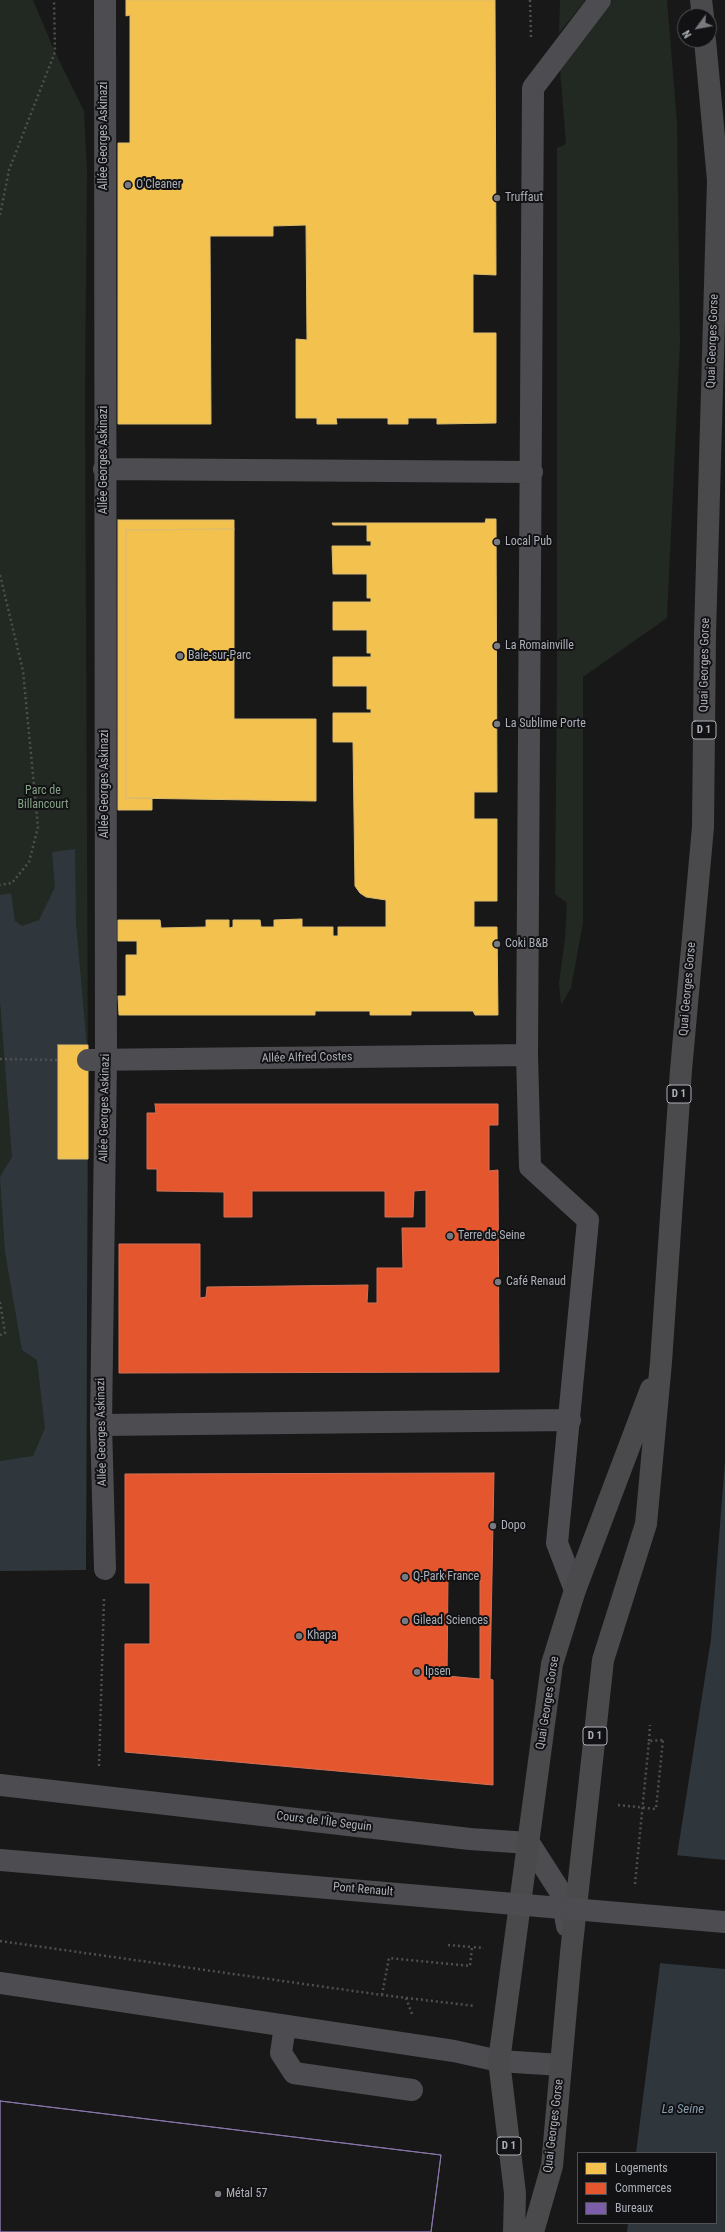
<!DOCTYPE html>
<html>
<head>
<meta charset="utf-8">
<style>
  body { margin:0 }
  #map { position:relative; width:725px; height:2232px; overflow:hidden; background:#181818; font-family:"Roboto Condensed",sans-serif }
  canvas { display:block }
  .legend { position:absolute; left:577px; top:2152px; width:140px; height:72px; box-sizing:border-box; background:#121214; border:1px solid #4f5155; margin:0; padding:5px 7px; list-style:none; font-size:12px; color:#abafb7 }
  .legend li { display:flex; align-items:center; gap:8px; height:20px }
  .legend b { width:20px; border:1px solid #4f5155 }
  .north { position:absolute; left:677px; top:8px; width:40px; height:40px; box-sizing:border-box; background:#121214; border:1px solid #4f5155; border-radius:50%; rotate:238deg; font-size:11px; font-weight:700; line-height:16px; text-align:center; color:#abafb7 }
  .north::after { content:''; display:block; margin:auto; width:14px; height:18px; background:#787a7f; clip-path:polygon(50% 0,100% 100%,50% 72%,0 100%) }
</style>
</head>
<body>
<div id="map">
<canvas width="725" height="2232"></canvas>
<ul class="legend">
<li><b style="height:11px;background:#f2c14e"></b>Logements</li>
<li><b style="height:11px;background:#e4572e"></b>Commerces</li>
<li><b style="height:11px;background:#7b5ea7"></b>Bureaux</li>
</ul>
<div class="north">N</div>
</div>
<script>
const ctx = document.querySelector('canvas').getContext('2d');
ctx.lineJoin = 'round';
function fill(path, color) { ctx.fillStyle = color; ctx.fill(path, 'evenodd'); }
const shape = rows => new Path2D(rows.map(r => 'M' + r).join(''));
function strokePath(path, color, width, dash) { ctx.strokeStyle = color; ctx.lineWidth = width; ctx.lineCap = dash ? 'butt' : 'round'; ctx.setLineDash(dash || []); ctx.stroke(path); }
function label(font, color, halo, rows, align = 'center') {
  ctx.font = font + ' "Roboto Condensed",sans-serif'; ctx.lineWidth = 4; ctx.setLineDash([]); ctx.textBaseline = 'middle'; ctx.strokeStyle = halo; ctx.fillStyle = color; for (const [text, x, y, turn = 0] of rows) {
    ctx.save(); ctx.translate(x, y); ctx.rotate((+turn || 0) * Math.PI / 180); ctx.textAlign = isNaN(turn) ? turn : align; if (halo) ctx.strokeText(text, 0, 0); ctx.fillText(text, 0, 0); ctx.restore();
  }
}
const green = shape([
  [0,0,33,0,55,52,84,111,87,171,85,398,88,1060,86,1570,0,1571],
  [560,0,586,0,559,33],
  [612,0,667,0,677,122,680,342,667,618,583,677,583,923,571,988,561,1005,559,983,565,938,567,903,555,894,557,677,557,148,566,144,560,69]
]);
const water = shape([
  [75,849,76,923,88,1060,86,1570,0,1571,0,1461,33,1456,45,1428,37,1360,22,1350,5,1252,0,1177,12,1157,0,1000,0,895,11,893,15,921,22,926,39,920,55,887,52,852],
  [725,1461,725,2232,627,2232,628,2223,716,2223,716,2153,636,2153,660,1964,711,1639]
]);
const pier = shape([
  [675,1855,725,1860,725,1969,658,1963]
]);
const homes = shape([
  [126,0,495,0,496,275,473,274,473,333,496,333,496,423,437,424,437,418,408,418,408,424,388,424,388,418,336,418,337,424,317,424,317,418,296,418,296,339,307,340,306,225,273,226,273,236,210,236,211,424,118,424,118,143,130,143,130,15,126,16,126,0],
  [486,519,496,519,497,792,474,792,474,819,497,819,497,901,474,901,474,927,497,927,498,1015,475,1015,473,1011,411,1011,411,1015,370,1015,370,1011,315,1011,315,1015,119,1015,118,996,126,996,126,955,137,955,137,941,118,941,118,920,160,920,161,928,206,927,206,920,229,920,229,928,233,927,233,920,260,920,261,927,274,927,274,920,302,919,302,927,333,927,333,936,338,936,338,927,386,927,386,900,366,897,360,893,355,886,353,742,333,742,333,713,371,713,371,709,367,709,367,686,333,686,333,657,371,657,371,653,367,653,367,630,333,630,333,602,371,602,371,598,367,598,367,574,333,574,332,546,371,546,371,541,367,541,367,525,333,525,332,523,485,523,486,519],
  [118,520,234,520,234,529,126,530,126,798,152,798,152,810,118,810,118,520],
  [234,529,234,719,316,719,316,801,126,798,126,530,234,529],
  [58,1045,88,1045,88,1159,58,1159,58,1045]
]);
const shops = shape([
  [155,1104,498,1104,498,1125,489,1125,489,1171,498,1170,499,1372,119,1373,119,1244,200,1244,200,1298,206,1297,207,1287,368,1285,367,1303,377,1303,377,1268,403,1268,402,1228,426,1228,426,1190,414,1191,413,1217,385,1217,385,1191,252,1191,252,1217,224,1217,224,1192,157,1191,157,1169,147,1169,147,1113,156,1113,155,1104],
  [494,1473,490,1679,493,1680,493,1785,125,1752,125,1644,150,1644,150,1583,125,1583,125,1474,494,1473],
  [448,1577,480,1577,480,1679,447,1676,448,1577]
]);
const offices = shape([
  [0,2101,441,2155,431,2232,0,2232,0,2101],
  [0,2101,441,2155,431,2232,0,2232,0,2101]
]);
const path = shape([
  [530,0,531,38],
  [0,215,9,170,55,52,54,0],
  [0,575,23,671,38,827,29,862,12,883,0,885],
  [0,1059,58,1060],
  [0,1302,5,1333,0,1335],
  [649,1741,650,1725],
  [99,1766,104,1599],
  [618,1805,656,1809,663,1740],
  [0,1941,382,1995,475,2006],
  [448,1945,472,1947],
  [382,1995,389,1958,470,1966,472,1947,484,1948],
  [406,1998,412,2014]
]);
const minor = shape([
  [104,469,532,472],
  [88,1060,527,1055],
  [101,1425,570,1420],
  [105,1569,101,1425,106,1060,105,0],
  [575,1590,557,1543,588,1220,530,1167,527,1055,533,88,600,0],
  [0,1785,470,1839,529,1843,561,1893,567,1926],
  [0,1983,454,2051,499,2061,561,2065],
  [285,2026,281,2053,294,2073,412,2090]
]);
const major = shape([
  [701,0,703,16],
  [514,2232,515,2193,499,2061,552,1664,575,1590,651,1389],
  [533,2232,552,2166,571,1953,603,1660,646,1524,661,1362,681,1070,703,827,705,634,718,180,705,40]
]);
const pathBridge = shape([
  [635,1884,649,1741,663,1740]
]);
const minorBridge = shape([
  [0,1860,725,1922]
]);
const markers = [
  [128,185,4,"#787a7f"],
  [497,198,4,"#787a7f"],
  [497,542,4,"#787a7f"],
  [497,646,4,"#787a7f"],
  [180,656,4,"#787a7f"],
  [497,724,4,"#787a7f"],
  [497,944,4,"#787a7f"],
  [450,1236,4,"#787a7f"],
  [498,1282,4,"#787a7f"],
  [493,1526,4,"#787a7f"],
  [405,1577,4,"#787a7f"],
  [405,1621,4,"#787a7f"],
  [299,1636,4,"#787a7f"],
  [417,1672,4,"#787a7f"],
  [218,2194,4,"#787a7f"]
];
const shields = [
  [704,730,24],
  [679,1094,24],
  [595,1736,24],
  [509,2146,24]
];
const shieldNames = [
  ["D 1",704,730],
  ["D 1",679,1094],
  ["D 1",595,1736],
  ["D 1",509,2146]
];
const streetNames = [
  ["Allée Georges Askinazi",104,136,-90],
  ["Quai Georges Gorse",713,341,-88],
  ["Allée Georges Askinazi",104,460,-90],
  ["Quai Georges Gorse",705,665,-89],
  ["Allée Georges Askinazi",105,784,-90],
  ["Quai Georges Gorse",688,989,-85],
  ["Allée Alfred Costes",307,1058,-1],
  ["Allée Georges Askinazi",105,1108,-89],
  ["Allée Georges Askinazi",102,1432,-91],
  ["Quai Georges Gorse",548,1703,-81],
  ["Cours de l'Île Seguin",324,1822,7],
  ["Pont Renault",363,1890,5],
  ["Quai Georges Gorse",554,2126,-83]
];
const poiNames = [
  ["O'Cleaner",136,185],
  ["Truffaut",505,198],
  ["Local Pub",505,542],
  ["La Romainville",505,646],
  ["Baie-sur-Parc",188,656],
  ["La Sublime Porte",505,724],
  ["Coki B&B",505,944],
  ["Terre de Seine",458,1236],
  ["Café Renaud",506,1282],
  ["Dopo",501,1526],
  ["Q-Park France",413,1577],
  ["Gilead Sciences",413,1621],
  ["Khapa",307,1636],
  ["Ipsen",425,1672],
  ["Métal 57",226,2194]
];
const parkNames = [
  ["Parc de",43,791],
  ["Billancourt",43,805]
];
const waterNames = [
  ["La Seine",683,2110]
];
fill(green, '#222822');
fill(water, '#30373c');
fill(pier, '#181818');
fill(homes, '#f2c14e');
strokePath(homes, '#ddbc6e', 1);
fill(shops, '#e4572e');
strokePath(shops, '#d37157', 1);
fill(offices, '#7b5ea7');
strokePath(offices, '#8976ac', 1);
strokePath(path, '#4e4f51', 2.5, [2, 3]);
strokePath(minor, '#4d4d51', 22);
strokePath(major, '#4a4a4c', 22);
strokePath(pathBridge, '#4e4f51', 2.5, [2, 3]);
strokePath(minorBridge, '#4d4d51', 22);
for (const [x, y, r, color] of markers) { const dot = new Path2D(); dot.arc(x, y, r, 0, 2 * Math.PI); ctx.fillStyle = color; ctx.fill(dot); strokePath(dot, '#121214', 1.5); }
for (const [x, y, w] of shields) { const box = new Path2D(); box.roundRect(x - w / 2, y - 9, w, 18, 3); ctx.fillStyle = '#121214'; ctx.fill(box); strokePath(box, '#abafb7', 1); }
label('bold 11px', '#abafb7', null, shieldNames);
label('12px', '#abafb7', '#121214', streetNames);
label('12px', '#abafb7', '#121214', poiNames, 'left');
label('12px', '#84a085', '#121214', parkNames);
label('italic 13px', '#869dae', '#121214', waterNames);
</script>
</body>
</html>
